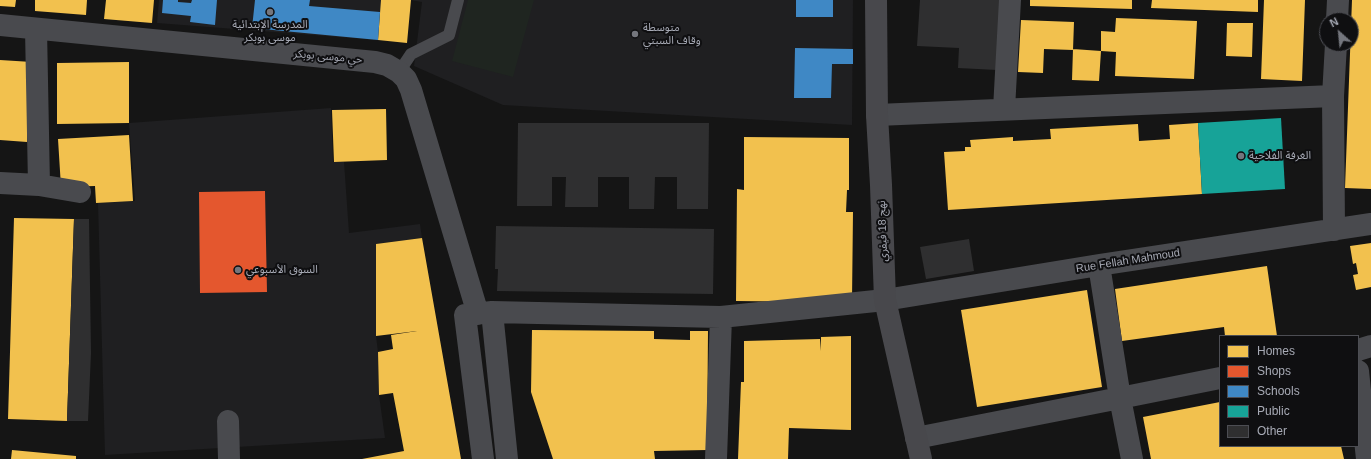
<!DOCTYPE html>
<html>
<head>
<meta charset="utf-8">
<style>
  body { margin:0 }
  #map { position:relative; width:1371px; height:459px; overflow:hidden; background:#151515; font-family:Arial,sans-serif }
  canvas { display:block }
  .legend { position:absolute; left:1219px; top:335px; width:140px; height:112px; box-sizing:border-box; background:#0f0f11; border:1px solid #4c4d53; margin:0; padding:5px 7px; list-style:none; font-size:12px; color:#a7aab5 }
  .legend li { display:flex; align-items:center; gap:8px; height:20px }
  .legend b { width:20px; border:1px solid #4c4d53 }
  .north { position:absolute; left:1319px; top:12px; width:40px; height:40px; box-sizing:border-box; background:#0f0f11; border:1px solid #4c4d53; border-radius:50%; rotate:333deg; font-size:11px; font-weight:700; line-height:16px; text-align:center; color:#a7aab5 }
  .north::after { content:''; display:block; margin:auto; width:14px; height:18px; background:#74767d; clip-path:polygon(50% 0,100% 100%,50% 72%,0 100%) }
</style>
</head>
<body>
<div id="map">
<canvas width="1371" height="459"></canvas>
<ul class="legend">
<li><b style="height:11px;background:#f2c14e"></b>Homes</li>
<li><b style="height:11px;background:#e4572e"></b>Shops</li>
<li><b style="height:11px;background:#3f88c5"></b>Schools</li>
<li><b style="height:11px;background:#17a398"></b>Public</li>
<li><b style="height:11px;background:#2f2f30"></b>Other</li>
</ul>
<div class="north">N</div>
</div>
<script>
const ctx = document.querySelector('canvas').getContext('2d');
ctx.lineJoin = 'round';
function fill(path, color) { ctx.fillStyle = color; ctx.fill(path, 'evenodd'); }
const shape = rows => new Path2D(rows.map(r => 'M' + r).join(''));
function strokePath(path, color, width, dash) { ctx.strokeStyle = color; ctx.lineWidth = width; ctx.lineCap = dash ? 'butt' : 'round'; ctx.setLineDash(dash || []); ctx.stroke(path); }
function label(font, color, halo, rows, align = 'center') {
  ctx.font = font + ' Arial,"Noto Sans Arabic",sans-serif'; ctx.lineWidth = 4; ctx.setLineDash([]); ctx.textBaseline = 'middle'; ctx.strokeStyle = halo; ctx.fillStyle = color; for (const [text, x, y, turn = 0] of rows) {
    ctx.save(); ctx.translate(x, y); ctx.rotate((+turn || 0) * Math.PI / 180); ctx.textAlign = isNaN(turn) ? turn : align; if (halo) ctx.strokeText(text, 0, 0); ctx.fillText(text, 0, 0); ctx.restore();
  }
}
const built = shape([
  [159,0,383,0,378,40,157,23],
  [410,0,853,0,852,125,503,105,414,66,422,2],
  [331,108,333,162,344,162,349,233,420,224,422,238,376,244,376,336,378,352,379,395,385,438,105,455,98,203,135,201,129,123]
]);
const green = shape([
  [468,0,534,0,513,77,452,61]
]);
const homes = shape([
  [0,0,16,0,15,7,0,6],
  [35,0,87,0,86,15,35,11],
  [106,0,154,0,152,23,104,19],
  [381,0,411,0,407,43,378,40],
  [1030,0,1132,0,1132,9,1030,6],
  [1152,0,1258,0,1258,12,1151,8],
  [1264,0,1305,0,1302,81,1261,79],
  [1352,0,1371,0,1371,189,1345,188],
  [1116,18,1197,21,1194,79,1115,76,1116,52,1101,51,1101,31,1115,32],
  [1021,20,1074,22,1073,50,1044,49,1043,73,1018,72],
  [1227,23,1253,23,1252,57,1226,56],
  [1073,49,1101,51,1099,81,1072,80],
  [0,60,32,62,27,142,0,140],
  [129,62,129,123,57,124,57,63],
  [386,109,387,160,334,162,332,110],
  [1198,123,1202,194,948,210,944,152,965,151,965,147,971,147,970,140,1013,137,1013,141,1051,139,1050,129,1138,124,1139,141,1170,139,1169,125],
  [129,135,133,201,96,203,95,186,61,187,58,139],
  [744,137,849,138,849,190,847,190,846,212,853,212,852,300,820,302,736,301,737,189,744,190],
  [14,218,74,219,67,421,8,419],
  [422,238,461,459,362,459,404,451,393,393,379,395,378,352,393,349,391,335,417,331,376,336,376,244],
  [1371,243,1371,287,1356,290,1353,275,1358,274,1356,263,1353,264,1350,246],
  [1267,266,1277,336,1225,336,1224,327,1122,341,1115,289],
  [1087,290,1102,387,977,407,961,310],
  [532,330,654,331,654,339,690,340,690,331,708,331,707,450,654,451,655,459,553,459,531,392],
  [851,336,851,430,789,428,788,459,738,459,741,382,744,382,744,341,820,339,821,351,821,337],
  [1220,402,1220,446,1341,446,1344,459,1151,459,1143,417],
  [12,450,76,456,76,459,11,459]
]);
const shops = shape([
  [920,0,977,0,976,8,920,4],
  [265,191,267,292,200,293,199,192]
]);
const schools = shape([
  [163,0,178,0,178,2,191,3,192,0,217,0,215,25,190,22,191,16,162,13],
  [255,0,310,0,309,6,380,12,378,40,252,28],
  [796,0,833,0,833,17,796,17],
  [795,48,853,49,853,64,832,64,831,98,794,98]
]);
const public = shape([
  [1281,118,1285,189,1202,194,1198,123]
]);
const building = shape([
  [920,0,1004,0,997,70,958,68,959,48,917,46],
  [518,123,709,123,708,209,677,209,677,177,655,177,654,209,629,209,629,177,598,177,598,207,565,207,566,177,552,177,552,206,517,206],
  [74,219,89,219,91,353,88,421,67,421],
  [496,226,714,229,713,294,497,291,498,269,495,269],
  [969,239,974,271,926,279,920,247]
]);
const service = shape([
  [399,72,411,54,449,35,458,0]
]);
const minor = shape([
  [1337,20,1338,0],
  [0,25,375,62,387,65,399,72,406,79,411,90,478,314],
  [36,29,39,185],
  [1004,109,1010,0],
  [877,115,1333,96],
  [0,183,39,185,80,192],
  [1334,230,1333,96,1336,44],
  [1099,265,1120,398,1220,378],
  [492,312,507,459],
  [1358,350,1371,346],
  [1358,371,1367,459],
  [228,421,229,459],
  [916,438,1120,398,1132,459],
  [483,459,465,315,492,312,721,317,885,300,1099,265,1371,224],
  [716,459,721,317]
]);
const secondary = shape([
  [876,0,877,115,881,185,885,300,921,459]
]);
const markers = [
  [270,12,4,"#74767d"],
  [635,34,4,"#74767d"],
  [1241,156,4,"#74767d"],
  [238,270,4,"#74767d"]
];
const poiNames = [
  ["المدرسة الإبتدائية",270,25,"center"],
  ["موسى بوبكر",270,38,"center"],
  ["متوسطة",643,28],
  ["وقاف السبتي",643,41],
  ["الغرفة الفلاحية",1249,156],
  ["السوق الأسبوعي",246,270]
];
const streetNames = [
  ["حي موسى بوبكر",328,57,5],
  ["نهج 18 فيفري",883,231,-92],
  ["Rue Fellah Mahmoud",1128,261,-9]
];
fill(built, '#1f1f21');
fill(green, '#1f2520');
fill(homes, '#f2c14e');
fill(shops, '#e4572e');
fill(schools, '#3f88c5');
fill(public, '#17a398');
fill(building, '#2f2f30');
strokePath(service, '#494a4e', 12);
strokePath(minor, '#494a4e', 22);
strokePath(secondary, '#48484c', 22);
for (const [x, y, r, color] of markers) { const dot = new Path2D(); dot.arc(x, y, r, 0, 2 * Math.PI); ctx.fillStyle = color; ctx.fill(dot); strokePath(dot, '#0f0f11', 1.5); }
label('11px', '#a7aab5', '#0f0f11', poiNames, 'left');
label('11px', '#a7aab5', '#0f0f11', streetNames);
</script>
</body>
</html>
